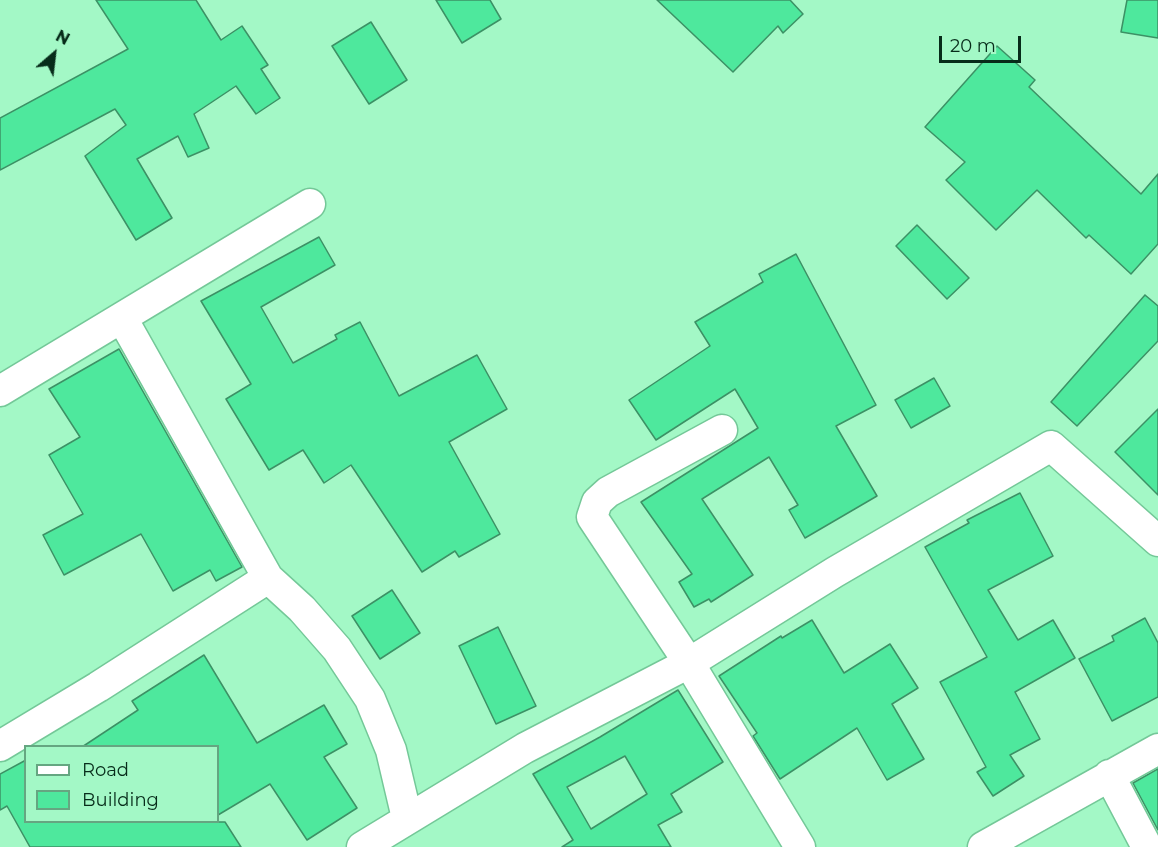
<!DOCTYPE html>
<html>
<head>
<meta charset="utf-8">
<style>
  body { margin:0 }
  #map { position:relative; width:1158px; height:847px; overflow:hidden; background:#a3f8c6; font-family:Montserrat,sans-serif }
  canvas { display:block }
  .legend { position:absolute; left:24px; top:745px; width:195px; height:78px; box-sizing:border-box; background:#a3f8c6; border:2px solid #65a681; margin:0; padding:8px 10px; list-style:none; font-size:18px; color:#072c1a }
  .legend li { display:flex; align-items:center; gap:12px; height:30px }
  .legend b { width:30px; border:2px solid #65a681 }
  .north { position:absolute; left:24px; top:24px; width:60px; height:60px; -webkit-text-stroke:4px #a3f8c6; paint-order:stroke; rotate:28deg; font-size:16px; font-weight:700; line-height:24px; text-align:center; color:#072c1a }
  .north::after { content:''; display:block; margin:auto; width:21px; height:27px; background:#072c1a; clip-path:polygon(50% 0,100% 100%,50% 72%,0 100%) }
  .scale { position:absolute; left:939px; top:36px; width:82px; height:27px; box-sizing:border-box; border:3px solid #072c1a; border-top:0; padding-left:8px; font-size:18px; line-height:21px; white-space:nowrap; color:#072c1a; -webkit-text-stroke:4px #a3f8c6; paint-order:stroke }
</style>
</head>
<body>
<div id="map">
<canvas width="1158" height="847"></canvas>
<ul class="legend">
<li><b style="height:8px;background:#fff"></b>Road</li>
<li><b style="height:16px;background:#4ee89d"></b>Building</li>
</ul>
<div class="north">N</div>
<div class="scale">20 m</div>
</div>
<script>
const ctx = document.querySelector('canvas').getContext('2d');
ctx.lineJoin = 'round';
function fill(path, color) { ctx.fillStyle = color; ctx.fill(path, 'evenodd'); }
const shape = rows => new Path2D(rows.map(r => 'M' + r).join(''));
function strokePath(path, color, width, dash) { ctx.strokeStyle = color; ctx.lineWidth = width; ctx.lineCap = dash ? 'butt' : 'round'; ctx.setLineDash(dash || []); ctx.stroke(path); }
const building = shape([
  [96,0,196,0,221,40,242,26,268,65,261,69,280,98,256,114,236,86,194,114,209,148,188,157,178,136,137,159,172,218,136,240,85,156,126,125,115,109,0,170,0,118,128,49,96,0],
  [436,0,490,0,501,19,462,43,436,0],
  [657,0,790,0,803,14,783,33,778,26,733,72,657,0],
  [1127,0,1158,0,1158,38,1121,32,1127,0],
  [371,22,407,80,369,104,332,46,371,22],
  [997,46,1035,80,1029,87,1141,194,1158,174,1158,244,1131,274,1089,235,1086,238,1037,190,996,230,946,180,965,162,925,127,997,46],
  [917,225,969,278,947,299,896,246,917,225],
  [319,237,335,265,261,307,293,363,337,339,335,335,360,322,399,396,477,355,507,409,449,442,500,534,459,557,455,551,422,572,351,465,324,483,303,450,269,470,226,399,251,384,201,301,319,237],
  [796,254,876,405,836,426,877,496,805,538,789,510,798,505,769,457,702,499,753,575,711,602,709,599,694,607,679,582,692,574,641,502,758,428,735,389,656,440,629,400,710,346,695,322,763,282,759,274,796,254],
  [1145,295,1158,306,1158,341,1077,426,1051,402,1145,295],
  [119,349,242,567,216,581,210,570,173,591,141,534,64,575,43,535,83,514,49,455,80,437,49,389,119,349],
  [934,378,950,406,911,428,895,400,934,378],
  [1158,409,1158,495,1115,452,1158,409],
  [1020,493,1053,556,988,590,1018,640,1053,620,1075,658,1015,692,1040,739,1010,755,1024,776,993,796,977,772,986,767,940,682,987,657,925,547,969,523,967,520,1020,493],
  [392,590,420,633,380,659,352,616,392,590],
  [1145,618,1158,643,1158,697,1112,721,1079,659,1114,641,1112,636,1145,618],
  [812,620,844,673,890,644,918,688,892,704,924,759,887,780,857,728,780,779,753,736,757,733,719,676,781,636,782,638,812,620],
  [498,627,536,706,496,724,459,646,498,627],
  [204,655,257,743,324,705,347,744,324,757,357,808,307,840,270,784,218,815,218,747,82,747,138,710,132,701,204,655],
  [678,690,723,762,671,794,682,812,658,825,671,847,562,847,573,840,533,774,600,737,678,690],
  [625,756,647,794,591,829,567,787,625,756],
  [26,760,26,822,225,822,241,847,30,847,7,806,0,810,0,774,26,760],
  [1158,769,1158,830,1133,783,1158,769]
]);
const street = shape([
  [122,318,268,578,302,609,337,649,370,699,391,750,407,818],
  [0,391,310,204],
  [722,430,608,492,597,502,592,517,689,663,800,847],
  [0,746,98,687,268,578],
  [1109,775,1147,847],
  [362,847,525,748,689,663,835,572,1051,446,1158,541],
  [983,847,1158,749]
]);
fill(building, '#4ee89d');
strokePath(building, '#3c9165', 1.5);
strokePath(street, '#74c898', 33);
strokePath(street, '#fff', 30);
</script>
</body>
</html>
